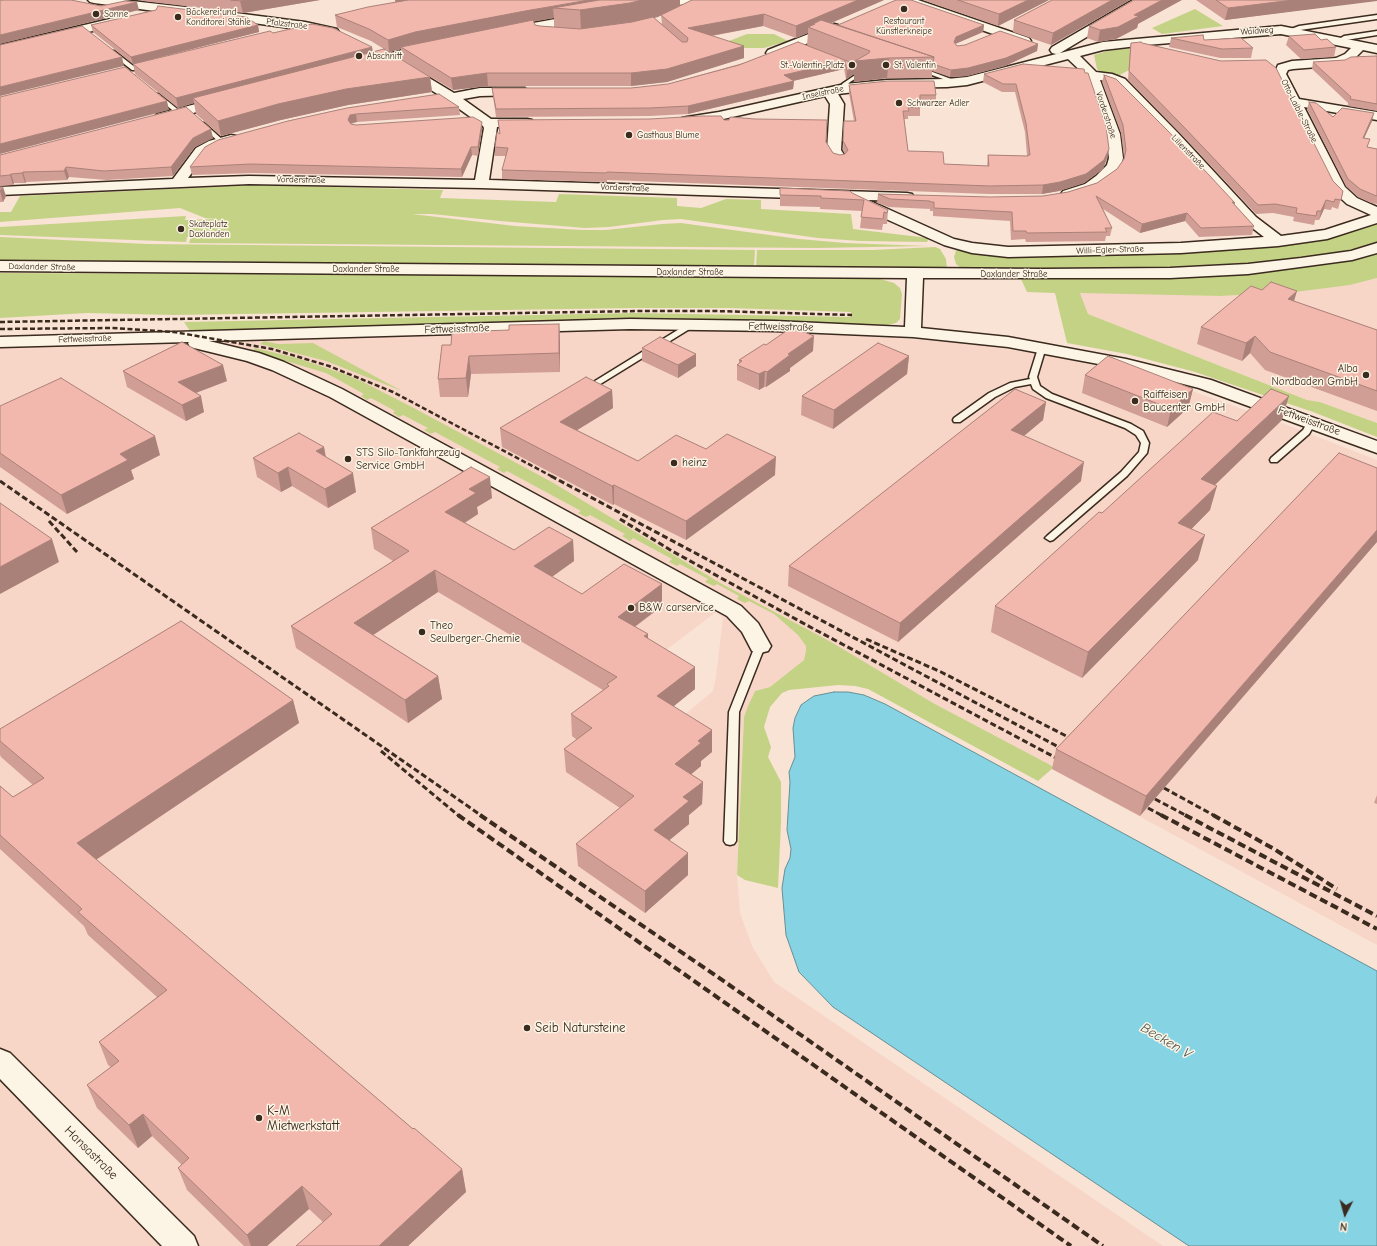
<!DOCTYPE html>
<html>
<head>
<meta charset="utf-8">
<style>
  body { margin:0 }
  #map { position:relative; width:1377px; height:1246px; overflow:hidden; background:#f9e3d4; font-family:"Comic Neue",sans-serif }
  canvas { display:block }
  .north { position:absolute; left:1325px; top:1194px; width:40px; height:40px; -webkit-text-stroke:3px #fcf5e5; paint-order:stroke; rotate:186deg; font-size:11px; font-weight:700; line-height:16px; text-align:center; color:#3b2a1e }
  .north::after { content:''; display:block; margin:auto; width:14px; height:18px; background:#3b2a1e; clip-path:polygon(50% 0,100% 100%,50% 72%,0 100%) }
</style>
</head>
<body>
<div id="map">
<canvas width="1377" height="1246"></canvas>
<div class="north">N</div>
</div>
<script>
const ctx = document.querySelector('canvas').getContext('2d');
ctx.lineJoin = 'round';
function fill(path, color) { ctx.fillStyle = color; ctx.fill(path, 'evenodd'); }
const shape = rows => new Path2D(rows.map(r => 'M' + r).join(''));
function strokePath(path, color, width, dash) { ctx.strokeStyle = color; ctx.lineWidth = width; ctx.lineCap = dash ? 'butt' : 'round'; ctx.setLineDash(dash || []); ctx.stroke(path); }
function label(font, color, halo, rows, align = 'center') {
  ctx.font = font + ' "Comic Neue",sans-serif'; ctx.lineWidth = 3; ctx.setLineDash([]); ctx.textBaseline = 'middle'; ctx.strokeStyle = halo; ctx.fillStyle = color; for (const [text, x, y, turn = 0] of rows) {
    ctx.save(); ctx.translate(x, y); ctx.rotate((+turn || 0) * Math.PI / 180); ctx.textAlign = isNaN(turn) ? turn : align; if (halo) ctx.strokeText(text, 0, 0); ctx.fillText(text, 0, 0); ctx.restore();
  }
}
const built = shape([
  [1377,278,1377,423,1320,402,1307,400,1088,314,1080,292,1220,296,1262,294,1350,285],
  [631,329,844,333,981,345,1052,356,1121,371,1192,391,1287,425,1377,460,1377,945,1052,769,1053,767,933,703,804,660,770,687,755,691,748,706,744,717,737,875,740,913,752,946,774,982,1163,1246,0,1246,0,348],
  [716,612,723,617,716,677,713,691,657,738,599,701]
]);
const green = shape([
  [1195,9,1223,26,1162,34,1152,28],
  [747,34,774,34,788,41,764,48,741,48,729,41],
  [1132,48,1129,70,1118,76,1101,72,1097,69,1094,55,1107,51],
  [259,185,443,190,440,198,556,202,559,194,677,198,677,206,701,208,726,199,761,200,761,209,851,214,853,229,928,238,928,240,927,242,860,241,818,238,681,219,663,220,609,227,585,228,500,221,432,214,412,214,515,226,582,230,606,230,662,224,681,223,799,239,845,243,928,246,817,248,189,243,191,237,187,237,186,242,0,235,0,227,186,216,185,220,218,219,205,218,180,208,0,222,0,212,11,212,20,196],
  [1377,224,1377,243,1344,251,1272,262,1144,268,961,268,956,264,954,257,957,247,1162,253,1223,250,1305,243,1335,237],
  [0,237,147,244,755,250,754,267,0,262],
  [935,247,940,249,946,259,947,268,756,267,757,250,873,250],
  [1377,254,1377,278,1350,285,1295,292,1220,296,1080,293,1088,314,1307,400,1320,402,1377,423,1377,437,1313,412,1195,372,1127,354,1067,343,1055,293,1027,292,1021,279,1173,277,1236,274,1332,264],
  [0,273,861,277,877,278,894,283,900,288,902,294,900,319,896,323,887,325,753,320,635,319,190,331,184,322,635,313,851,317,851,312,728,308,635,308,174,315,87,313,0,318],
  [264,341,278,344,313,343,402,391,326,361,260,344],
  [255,348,297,358,344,374,361,381,410,406,550,481,722,584,831,642,933,703,1054,767,1038,781,868,689,855,686,838,685,789,690,782,693,770,707,764,727,771,747,768,757,781,782,781,822,778,888,745,880,737,875,744,717,748,706,755,691,770,687,804,660,806,651,806,646,798,635,774,614,749,601,745,603,737,599,739,596,717,584,714,586,705,582,708,579,680,564,677,566,669,562,672,559,633,538,630,541,622,536,625,534,590,515,586,517,578,513,581,511,507,471,504,473,497,469,500,467,435,432,431,434,424,430,428,428,403,415,399,417,393,413,395,411,371,398,367,400,361,396,364,394,326,373,252,351]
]);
const water = shape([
  [834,692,848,692,864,695,885,704,1377,971,1377,1246,1189,1246,833,1007,799,972,786,935,782,888,785,869,790,858,791,849,787,830,790,782,789,772,795,757,793,728,795,718,801,705,808,700,814,696,834,692]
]);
const lane = shape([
  [1377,15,1377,19,1300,30,1289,33,1286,31,1299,26,1377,15],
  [1377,31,1377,35,1346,40,1339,43,1336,41,1344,36,1377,31],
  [110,51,114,51,136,68,136,70,132,70,110,53,110,51],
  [918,68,922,68,959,82,954,83,918,70,918,68],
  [861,71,866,72,850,82,847,85,847,89,843,89,842,84,861,71],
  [155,94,159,94,181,112,181,114,177,114,155,96,155,94],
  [200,123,204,123,224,141,224,143,220,143,200,125,200,123],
  [689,323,692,323,696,325,589,391,586,391,582,389,689,323],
  [1039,345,1045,345,1046,347,1037,377,1040,386,1052,394,1131,424,1143,431,1149,443,1147,453,1127,476,1053,540,1050,541,1045,538,1047,536,1121,472,1139,452,1141,443,1136,435,1125,428,1046,398,1033,389,1031,384,1015,387,995,397,960,422,954,422,953,420,954,418,989,393,1010,383,1030,379,1029,377,1039,345],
  [1312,419,1316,422,1309,434,1277,462,1271,462,1270,460,1271,458,1303,430,1309,420,1312,419],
  [760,643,765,646,739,712,736,841,734,844,730,845,726,844,724,841,729,712,755,646,760,643]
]);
const street = shape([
  [88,0,123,0,185,7,189,8,191,11,189,14,185,15,94,3,90,2,88,0],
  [668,0,696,0,694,2,690,3,653,10,649,8,647,6,649,4,668,0],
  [901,0,918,0,1029,38,1031,41,1029,44,1021,44,903,2,901,0],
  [1133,0,1147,0,1145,2,1060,53,1056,54,1052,53,1050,50,1052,47,1133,0],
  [220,11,305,22,337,29,339,32,337,35,333,36,305,30,216,18,214,15,216,12,220,11],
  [583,14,587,15,589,18,587,21,511,35,507,34,505,31,507,28,511,27,583,14],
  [118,17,122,18,124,21,122,24,0,53,0,45,118,17],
  [834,24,838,25,840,28,838,31,776,56,768,56,766,53,768,50,834,24],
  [1281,26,1377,45,1377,53,1363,50,1353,60,1343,65,1293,69,1288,70,1286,74,1299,99,1377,112,1377,120,1304,107,1345,187,1357,198,1377,207,1377,223,1327,239,1278,246,1181,253,1008,257,972,253,944,245,857,206,855,203,857,200,481,188,249,184,0,195,0,187,173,179,196,148,209,141,231,135,236,136,238,139,236,142,219,147,206,154,188,178,249,176,475,180,484,128,483,126,444,98,403,73,401,70,403,67,407,66,411,67,454,93,480,88,525,88,527,91,525,94,520,95,480,96,463,99,491,119,527,119,532,120,534,123,532,126,527,127,497,127,489,180,907,193,912,194,914,197,912,200,907,201,868,200,954,239,972,243,1008,247,1181,243,1264,237,1246,223,1169,140,1115,85,1105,81,1100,80,1120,134,1123,158,1121,166,1106,182,1095,190,1068,198,1063,197,1061,194,1063,191,1085,184,1096,176,1107,165,1109,158,1106,134,1086,76,1068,59,967,85,947,87,887,88,838,94,844,104,841,150,846,158,844,161,839,162,834,161,827,150,830,104,825,96,719,120,687,125,682,124,680,121,682,118,687,117,719,112,845,84,887,80,947,79,967,77,1103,42,1281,26],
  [1281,34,1351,48,1345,54,1336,58,1292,61,1278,65,1274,74,1334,192,1347,204,1371,215,1325,230,1281,236,1256,217,1179,134,1125,79,1112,74,1096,72,1080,56,1103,50,1146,45,1281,34],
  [429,43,433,44,435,47,433,50,369,67,365,66,363,63,365,60,429,43],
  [223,97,228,98,230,101,228,104,162,121,157,120,155,117,157,114,223,97],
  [1377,243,1377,253,1352,260,1248,274,1170,278,923,278,921,328,1008,337,1126,359,1211,380,1377,441,1377,453,1199,388,1125,369,1008,347,913,337,774,331,630,329,209,341,259,353,284,362,342,389,741,606,758,623,771,646,768,651,760,653,752,651,742,632,727,616,330,397,272,370,247,361,190,347,188,343,189,342,0,347,0,337,630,319,774,321,905,327,907,278,0,271,0,261,1042,269,1170,268,1248,264,1301,258,1351,251,1377,243],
  [0,1049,10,1053,194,1236,198,1246,162,1246,0,1079,0,1049]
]);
const railFar2 = shape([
  [0,322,638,311,715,311,852,315],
  [0,329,112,328,174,332,272,349,329,366,393,392,553,477]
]);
const railFar1 = shape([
  [551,476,1068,752],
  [0,481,482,816],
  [620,519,672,551,812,628,1060,760],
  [49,521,77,552],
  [866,639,941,672,1078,742],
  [381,751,459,816],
  [1164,788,1215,816],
  [1155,799,1187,816],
  [1148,808,1163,816]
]);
const rail = shape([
  [458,815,1071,1246],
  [480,815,715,975,1103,1246],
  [1161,815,1377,929],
  [1185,815,1377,916],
  [1213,815,1274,849,1337,889]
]);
const wall = shape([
  [142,0,320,0,243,13,143,1],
  [395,0,680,0,680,6,692,0,884,0,831,23,838,25,984,25,983,32,955,44,957,46,1038,44,1037,51,1005,66,967,76,950,77,932,71,932,78,887,78,854,82,854,74,846,79,844,69,793,81,794,81,793,89,688,114,650,116,496,117,493,96,492,88,631,88,668,84,807,45,808,33,796,38,763,26,712,36,744,58,667,82,631,86,488,86,453,90,402,60,401,49,390,52,430,77,432,92,348,105,281,120,221,136,196,114,194,103,178,108,135,74,133,64,273,33,372,47,373,52,384,49,371,41,337,27,335,15,396,2],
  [661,15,662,24,654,18],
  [554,18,554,27,540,26,535,25,533,21],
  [923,0,1049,0,998,26],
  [1052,0,1130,0,1051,45,1013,32,1014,20],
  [1196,0,1377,0,1225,20],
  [156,10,258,25,259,32,133,64,93,32,91,25],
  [1138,24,1137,28,1116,39,1098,42,1087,38,1089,26],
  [1289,36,1321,40,1336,47,1334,57,1301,59,1286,45],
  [1171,38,1204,40,1253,48,1251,58,1220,58,1169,47],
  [1131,43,1142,43,1333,181,1343,191,1338,209,1332,207,1331,210,1324,209,1319,220,1315,220,1314,225,1293,221,1294,217,1273,213,1256,214,1180,133,1128,80,1130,51],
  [1377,56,1377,111,1348,106,1348,103,1312,69,1313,62,1345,60],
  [1085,73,1109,149,1107,158,1103,169,1084,183,1059,191,1042,194,989,194,607,180,607,182,502,179,502,170,506,156,495,156,495,147,500,134,498,120,724,120,826,142,833,153,840,155,845,154,843,150,844,121,854,121,849,93,849,85,936,95,936,104,920,103,920,116,908,116,908,119,904,119,908,151,944,164,987,166,988,155,1027,156,1027,155,1025,132,1015,92,1002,92,983,82,984,74],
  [1104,75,1235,203,1235,205,1254,226,1252,235,1199,237,1185,221,1140,233,1103,209,1112,228,1110,236,1106,236,1105,241,1026,242,1025,239,1011,240,1010,221,933,216,933,211,930,211,930,209,889,207,877,203,878,194,990,197,1043,196,1068,192,1097,183,1117,169,1124,159,1124,157,1121,133,1102,82],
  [1309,102,1333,117,1372,121,1364,138,1368,147,1377,149,1377,204,1371,203,1358,197,1346,186,1307,109],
  [459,107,460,115,357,122,351,124,356,125,482,130,478,156,472,155,462,177,253,173,192,175,190,167,347,108],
  [213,138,195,147,173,176,107,180,69,177,67,180,26,182,25,183,14,183,13,185,0,186,0,155],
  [0,187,6,196,3,202,0,202],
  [780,188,852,193,888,210,887,224,883,224,882,230,860,228,862,211,820,209,820,207,780,206],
  [1294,301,1377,330,1377,411,1265,370,1250,353,1242,361,1197,344,1201,327],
  [559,324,560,342,560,372,471,374,468,397,440,397,438,379,451,345,509,330],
  [766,345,813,351,790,368,790,371,766,387,764,387,759,390,737,380,737,365,739,363,739,360],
  [642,348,696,354,696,366,678,378,642,361],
  [909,356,907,374,833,429,801,415,802,396],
  [123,371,227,381,196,393,204,412,186,421,127,387],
  [1085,375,1193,389,1188,408,1167,427,1082,393],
  [612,390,613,408,577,430,638,461,706,449,775,475,686,540,614,504,613,505,502,447,500,428],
  [1046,402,1043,420,1024,436,1081,481,898,642,788,586,789,566],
  [0,406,160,455,131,470,134,479,67,514,0,467],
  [1282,420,1215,485,1210,510,1191,529,1198,560,1082,678,991,632,995,606,1102,513,1237,421],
  [324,447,326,457,356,492,328,508,292,486,281,492,257,477,253,458],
  [1339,453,1140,816,1052,769,1056,749],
  [492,498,477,507,478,514,465,523,514,550,573,540,574,561,552,577,582,594,662,584,662,606,635,627,648,639,695,689,673,706,712,730,712,752,701,761,701,766,691,774,703,782,702,804,689,815,689,824,669,840,688,875,645,913,578,866,576,844,620,808,566,772,564,749,577,740,572,736,571,714,603,690,438,592,373,635,438,676,442,699,408,723,296,648,291,626,393,561,374,549,371,528],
  [293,700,299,723,96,860,413,1129,462,1169,466,1192,408,1246,296,1246,323,1222,309,1209,267,1246,244,1246,187,1190,178,1168,182,1165,152,1136,138,1148,97,1108,87,1085,111,1067,108,1065,99,1042,157,997,88,935,84,926,0,849,0,786,13,797,33,785,1,757,0,755,0,729],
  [1377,795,1377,804,1374,803]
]);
const shadedWall = shape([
  [248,0,320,0,243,13,240,1],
  [395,0,421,0,396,4],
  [589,0,680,0,680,6,658,17,631,24,581,30,580,10,553,8,554,18,526,23,401,47,401,49,389,52,388,40,415,32,525,11],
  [858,0,884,0,815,30,815,24,813,24,812,29,808,27,808,33,796,38,796,26],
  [1028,0,1049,0,998,26,999,14],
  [1112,0,1130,0,1051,45,1053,33],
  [1162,0,1182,0,1138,24,1137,28,1116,39,1098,42,1100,30,1134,15],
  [1293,0,1377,0,1377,1,1225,20,1228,8],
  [137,2,139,10,0,44,0,35],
  [764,14,763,26,688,40,688,28],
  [258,25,259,32,133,64,131,57],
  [984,25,983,32,955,44,954,42,956,37],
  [1038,44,1037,51,1005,66,967,76,950,77,951,70],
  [744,46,744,58,667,82,631,86,631,73],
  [372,47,373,56,193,98,194,103,178,108,176,98],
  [122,57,124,66,0,96,0,87],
  [889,58,887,78,854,82,854,74,846,79,847,71,855,66,855,61],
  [845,61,844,69,784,83,784,75],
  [487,73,488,86,453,90,451,78],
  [430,77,432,92,348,105,281,120,221,136,218,121,278,104,346,89],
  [794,81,793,89,688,114,688,106],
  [167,101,169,110,0,154,0,144],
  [1374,113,1372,121,1361,145,1363,138],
  [356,114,357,122,351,123,349,128,348,120,350,115],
  [482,122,482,130,478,156,478,147],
  [211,129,213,138,195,147,173,176,171,167,193,138],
  [471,147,472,155,462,177,461,169],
  [1109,149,1107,158,1103,169,1084,183,1059,191,1042,194,1043,185],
  [66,167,69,177,67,180,64,171],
  [23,172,26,182,25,183,22,173],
  [11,174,14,183,13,185,10,175],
  [3,187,6,196,3,202,0,191],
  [1326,200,1324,209,1319,220,1321,211],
  [1187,213,1185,221,1140,233,1142,224],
  [1297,291,1292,308,1288,299],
  [559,324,560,342,560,372,559,353],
  [814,336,813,351,790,368,790,371,766,387,767,372,788,354],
  [1255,336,1250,353,1242,361,1246,343],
  [696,354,696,366,678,378,678,365],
  [469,356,471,374,468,397,466,378],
  [909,356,907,374,833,429,834,410],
  [223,365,227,381,182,398,178,382],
  [765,371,764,387,759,390,759,374],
  [1193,389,1188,408,1167,427,1171,409],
  [612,390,613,408,561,440,560,422],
  [201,396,204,412,186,421,182,405],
  [1289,396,1282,420,1195,504,1201,479],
  [1046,402,1043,420,1008,449,1011,430],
  [155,436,160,455,131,470,134,479,67,514,61,495,120,454],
  [324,447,327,466,316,451],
  [776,457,775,475,686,540,686,521],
  [1084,462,1081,481,898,642,900,623],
  [288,467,292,486,281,492,278,473],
  [353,473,356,492,328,508,325,489],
  [490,477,492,498,477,507,478,514,448,533,445,512,469,489],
  [614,485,614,504,613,505,612,486],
  [1217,486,1210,510,1172,549,1178,523],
  [1377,530,1377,542,1140,816,1146,796],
  [1205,535,1198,560,1082,678,1088,652],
  [52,539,59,562,0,594,0,567],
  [573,540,574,561,536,588,534,566],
  [435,570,438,592,358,645,354,623],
  [662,584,662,606,618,639,618,617],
  [648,634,648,656,644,636],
  [695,667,695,689,658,719,657,696],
  [438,676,442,699,408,723,405,700],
  [293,700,299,723,85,867,77,843],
  [712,730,712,752,701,761,701,766,676,787,675,764,698,741],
  [703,782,702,804,689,815,689,824,654,853,654,830,683,797],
  [688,853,688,875,645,913,645,891],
  [143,1114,152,1136,138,1148,129,1125],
  [462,1169,466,1192,408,1246,379,1246],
  [302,1186,309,1209,267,1246,251,1246,247,1235]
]);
const building = shape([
  [2,0,71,0,101,6,125,1,137,2,0,35,0,1,2,0],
  [231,0,248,0,240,1,231,0],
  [408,0,589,0,525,11,415,32,388,40,369,29,335,15,368,7,408,0],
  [599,0,642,0,630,3,580,10,553,8,599,0],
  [692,0,858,0,796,26,764,14,688,28,744,46,667,69,631,73,487,73,451,78,401,47,533,20,535,25,540,26,580,29,632,22,653,17,682,42,687,42,688,38,661,15,692,0],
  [896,0,911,0,984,25,956,37,954,42,957,46,965,45,1000,31,1038,44,1006,58,968,68,951,70,933,64,934,57,838,25,896,0],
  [958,0,1028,0,999,14,958,0],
  [1052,0,1112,0,1053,33,1014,20,1052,0],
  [1134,0,1162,0,1134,15,1139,16,1118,27,1100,30,1089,26,1134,0],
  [1216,0,1293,0,1228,8,1216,0],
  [158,6,246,17,258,25,131,57,91,25,156,10,158,6],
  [821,20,934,57,889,58,855,61,869,53,870,51,808,27,815,24,813,24,821,20],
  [312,24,333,28,372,47,176,98,133,64,270,31,273,33,312,24],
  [82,26,122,57,0,87,0,45,82,26],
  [1315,34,1321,40,1327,39,1336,47,1304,50,1289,36,1315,34],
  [1203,35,1204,40,1241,38,1253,48,1222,49,1171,38,1203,35],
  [798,42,855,64,855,66,847,71,845,61,784,75,794,81,688,106,650,108,496,109,492,88,631,88,668,84,739,65,798,42],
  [1141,42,1142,43,1221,61,1266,60,1276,68,1333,181,1343,191,1341,200,1335,199,1334,202,1326,200,1321,211,1317,211,1316,216,1296,213,1297,208,1275,204,1258,205,1182,125,1129,71,1131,43,1141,42],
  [384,49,430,77,346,89,278,104,218,121,193,98,384,49],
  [1377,56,1377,104,1350,99,1351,97,1313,62,1345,60,1351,57,1377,56],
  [1023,64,1084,69,1085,73,1088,73,1106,126,1109,149,1104,160,1086,174,1060,182,1043,185,990,186,607,172,606,173,502,170,508,148,495,147,497,132,500,134,498,120,650,119,701,116,721,116,724,120,729,120,730,117,755,119,827,120,826,142,833,153,840,155,845,154,848,150,843,141,844,121,856,121,849,85,888,81,934,81,936,95,920,95,920,108,908,107,909,111,903,111,908,151,943,152,944,164,989,166,988,155,1028,156,1028,155,1030,155,1026,123,1016,84,1003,84,984,74,1023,64],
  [125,67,167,101,0,144,0,97,125,67],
  [1104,75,1116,79,1170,133,1235,203,1232,202,1254,226,1201,228,1187,213,1142,224,1096,196,1112,228,1105,228,1107,232,1027,233,1026,231,1013,231,1012,212,934,208,934,202,931,202,930,201,890,199,878,194,990,197,1043,196,1068,192,1097,183,1117,169,1124,159,1126,150,1123,125,1104,75],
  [439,94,459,107,356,114,350,115,348,120,351,124,356,125,473,117,482,122,478,147,471,147,461,169,251,164,190,167,205,147,218,140,288,121,347,108,439,94],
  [1309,102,1316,103,1333,117,1342,108,1374,113,1363,138,1370,139,1367,147,1377,149,1377,196,1374,195,1360,189,1348,179,1309,102],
  [186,107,211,129,193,138,171,167,104,171,66,167,64,171,23,172,22,173,11,174,10,175,0,176,0,155,186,107],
  [0,187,3,187,0,191,0,187],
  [780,188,850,191,852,193,888,210,887,213,884,212,883,219,861,217,864,200,821,198,821,196,780,195,780,188],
  [1271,282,1297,291,1288,299,1377,330,1377,391,1270,352,1255,336,1246,343,1201,327,1251,286,1262,290,1271,282],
  [559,324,559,353,469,356,466,378,438,379,442,345,451,345,452,332,509,330,509,325,559,324],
  [792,327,814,336,788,354,790,355,767,372,765,371,759,374,737,365,742,361,739,360,764,344,766,345,792,327],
  [660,337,696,354,678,365,642,348,660,337],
  [182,342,223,365,178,382,201,396,182,405,123,371,182,342],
  [878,343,909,356,834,410,802,396,878,343],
  [1108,356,1193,389,1171,409,1085,375,1108,356],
  [586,377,612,390,560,422,638,461,676,435,706,449,727,434,776,457,686,521,614,485,612,486,500,428,586,377],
  [61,378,155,436,120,454,128,460,61,495,0,453,0,406,61,378],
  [1015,389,1046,402,1011,430,1084,462,900,623,789,566,1015,389],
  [1271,389,1289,396,1201,479,1217,486,1178,523,1205,535,1088,652,995,606,1099,512,1102,513,1213,412,1237,421,1271,389],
  [299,433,324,447,316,451,353,473,325,489,288,467,278,473,253,458,299,433],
  [1339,453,1377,468,1377,530,1146,796,1056,749,1339,453],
  [471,467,490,477,469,489,476,493,445,512,514,550,549,527,573,540,534,566,582,594,624,564,662,584,618,617,648,634,644,636,695,667,657,696,712,730,698,741,701,743,675,764,703,782,683,797,689,801,654,830,688,853,645,891,576,844,634,796,564,749,592,728,571,714,609,686,607,684,617,677,435,570,354,623,438,676,405,700,291,626,409,551,371,528,471,467],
  [0,503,52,539,0,567,0,503],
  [181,621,293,700,77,843,413,1129,414,1128,462,1169,379,1246,296,1246,332,1214,302,1186,247,1235,178,1168,189,1158,143,1114,129,1125,87,1085,119,1061,99,1042,167,990,78,912,82,909,0,835,0,786,13,797,44,778,0,741,0,729,181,621]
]);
const markers = [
  [904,9,4,"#3b2a1e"],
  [96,14,4,"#3b2a1e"],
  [178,17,4,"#3b2a1e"],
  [359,56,4,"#3b2a1e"],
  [852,65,4,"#3b2a1e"],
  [886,65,4,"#3b2a1e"],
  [899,103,4,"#3b2a1e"],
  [629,135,4,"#3b2a1e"],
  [181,229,4,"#3b2a1e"],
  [1366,375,4,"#3b2a1e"],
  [1135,401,4,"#3b2a1e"],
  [348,459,4,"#3b2a1e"],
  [674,463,4,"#3b2a1e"],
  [631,608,4,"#3b2a1e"],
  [422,632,4,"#3b2a1e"],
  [527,1028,4,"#3b2a1e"],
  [259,1118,4,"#3b2a1e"]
];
const farPoinames = [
  ["Bäckerei und",186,12],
  ["Konditorei Stähle",186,22],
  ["Sonne",104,14],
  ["Restaurant",904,21,"center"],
  ["Künstlerkneipe",904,31,"center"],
  ["Abschnitt",367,56],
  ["St.-Valentin-Platz",844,65,"right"],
  ["St. Valentin",894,65],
  ["Schwarzer Adler",907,103],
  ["Gasthaus Blume",637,135],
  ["Skateplatz",189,224],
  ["Daxlanden",189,234]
];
const farStreetnames = [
  ["Pfalzstraße",287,24,7],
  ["Waidweg",1257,31,-4],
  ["Inselstraße",823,93,-12],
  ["Otto-Laible-Straße",1299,111,63],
  ["Vorderstraße",1106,115,72],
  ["Lilienstraße",1188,152,46],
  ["Vorderstraße",301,180,1],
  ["Vorderstraße",625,188,2],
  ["Willi-Egler-Straße",1110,250,-2],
  ["Daxlander Straße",42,267,1],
  ["Daxlander Straße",366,269],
  ["Daxlander Straße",690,272],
  ["Daxlander Straße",1014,274],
  ["Fettweisstraße",85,339,-2]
];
const streetNames = [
  ["Fettweisstraße",781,327,1],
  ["Fettweisstraße",457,329,-2],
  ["Fettweisstraße",1309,421,20]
];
const poiNames = [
  ["Alba",1358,369,"right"],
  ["Nordbaden GmbH",1358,382,"right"],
  ["Raiffeisen",1143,395],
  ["Baucenter GmbH",1143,408],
  ["STS Silo-Tankfahrzeug",356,453],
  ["Service GmbH",356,466],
  ["heinz",682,463],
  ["B&W carservice",639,608],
  ["Theo",430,626],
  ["Seulberger-Chemie",430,639]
];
const nearPoinames = [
  ["Seib Natursteine",535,1028],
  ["K-M",267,1111],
  ["Mietwerkstatt",267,1126]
];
const nearStreetnames = [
  ["Hansastraße",91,1153,45]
];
const nearWaternames = [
  ["Becken V",1166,1041,31]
];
fill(built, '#f7d6c8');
fill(green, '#c4d286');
fill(water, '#85d3e3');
strokePath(water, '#678f94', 1);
strokePath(lane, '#3b2a1e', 3);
strokePath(street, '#3b2a1e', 3);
fill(lane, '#fcf5e5');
fill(street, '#fcf5e5');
strokePath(railFar2, '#3b2a1e', 2.5, [5, 2.5]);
strokePath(railFar1, '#3b2a1e', 3, [6, 3]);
strokePath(rail, '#3b2a1e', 4, [8, 4]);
fill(wall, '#d19e95');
fill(shadedWall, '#aa8179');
fill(building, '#f3b8ad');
strokePath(building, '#aa8179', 1);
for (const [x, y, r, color] of markers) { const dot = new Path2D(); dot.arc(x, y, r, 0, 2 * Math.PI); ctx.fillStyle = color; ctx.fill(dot); strokePath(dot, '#fcf5e5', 1.5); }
label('9px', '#3b2a1e', '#fcf5e5', farPoinames, 'left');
label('9px', '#3b2a1e', '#fcf5e5', farStreetnames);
label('11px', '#3b2a1e', '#fcf5e5', streetNames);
label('11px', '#3b2a1e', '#fcf5e5', poiNames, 'left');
label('13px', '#3b2a1e', '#fcf5e5', nearPoinames, 'left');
label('13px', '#3b2a1e', '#fcf5e5', nearStreetnames);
label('italic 14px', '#4e544f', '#fcf5e5', nearWaternames);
</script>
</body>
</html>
